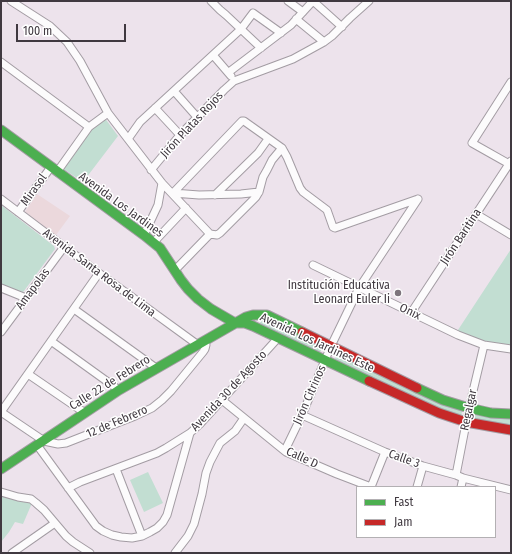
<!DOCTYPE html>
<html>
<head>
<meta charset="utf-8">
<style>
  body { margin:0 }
  #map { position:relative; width:512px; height:554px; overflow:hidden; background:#ede3ec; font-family:"Fira Sans Condensed",sans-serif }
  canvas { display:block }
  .frame { position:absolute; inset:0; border:2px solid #403940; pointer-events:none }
  .legend { position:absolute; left:356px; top:486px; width:140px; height:52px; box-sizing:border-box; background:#fff; border:1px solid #b3b0b3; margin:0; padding:5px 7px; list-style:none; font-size:12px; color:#403940 }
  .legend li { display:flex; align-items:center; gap:8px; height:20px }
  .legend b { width:20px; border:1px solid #b3b0b3 }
  .scale { position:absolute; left:16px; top:24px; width:110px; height:18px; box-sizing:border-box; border:2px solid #403940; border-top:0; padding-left:5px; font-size:12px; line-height:14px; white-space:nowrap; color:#403940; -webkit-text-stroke:3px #fff; paint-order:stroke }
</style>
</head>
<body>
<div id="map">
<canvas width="512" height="554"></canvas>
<div class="frame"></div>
<ul class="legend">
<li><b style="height:5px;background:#4caf50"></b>Fast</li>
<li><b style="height:5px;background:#c62828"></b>Jam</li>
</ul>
<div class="scale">100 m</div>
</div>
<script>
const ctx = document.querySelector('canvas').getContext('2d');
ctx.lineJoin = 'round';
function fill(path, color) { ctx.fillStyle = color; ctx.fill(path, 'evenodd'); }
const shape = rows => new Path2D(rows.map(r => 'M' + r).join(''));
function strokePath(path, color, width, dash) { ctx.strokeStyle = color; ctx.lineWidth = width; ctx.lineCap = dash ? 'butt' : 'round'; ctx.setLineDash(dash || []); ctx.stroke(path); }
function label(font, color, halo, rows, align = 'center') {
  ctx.font = font + ' "Fira Sans Condensed",sans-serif'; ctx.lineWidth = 3; ctx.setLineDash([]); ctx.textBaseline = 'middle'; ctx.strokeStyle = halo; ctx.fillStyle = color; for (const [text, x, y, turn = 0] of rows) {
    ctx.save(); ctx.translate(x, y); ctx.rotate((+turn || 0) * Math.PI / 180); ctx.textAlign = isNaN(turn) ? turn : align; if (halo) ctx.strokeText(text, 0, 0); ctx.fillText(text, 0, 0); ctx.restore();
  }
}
const education = shape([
  [37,194,70,216,56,235,25,212]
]);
const green = shape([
  [104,117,118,136,83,182,62,168,91,128],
  [1,205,54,246,55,249,21,295,1,287],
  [511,249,511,349,484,345,456,333],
  [262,319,266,319,321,346,323,348,320,352,261,326,260,323],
  [338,355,461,409,462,412,461,416,458,417,335,362,335,358],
  [477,413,511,418,511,427,474,419,474,416],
  [148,472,163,503,144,512,130,480],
  [1,495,32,503,23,524,15,522,9,532,1,542]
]);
const street = shape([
  [11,1,50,26,67,42,80,61,108,113,128,139,162,183,210,234,217,235,220,233,256,197,259,192,263,177,267,170,272,160,282,148],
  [211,1,220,10,226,15,261,48],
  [288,1,303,12],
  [313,1,342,27],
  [296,19,324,42],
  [213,55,231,76],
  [1,62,89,127],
  [229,72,291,25,313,1],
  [511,82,472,143,511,165],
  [174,91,197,117],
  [155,108,180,135],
  [128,139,140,122,241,29,253,13,281,33],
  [151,170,180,135,224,90,234,81,293,59,324,42,332,36,350,18,369,1],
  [57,172,89,127,108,113],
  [173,193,242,121,244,121,282,148,287,157,300,188,303,192,327,210,333,227,335,228,418,199],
  [173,193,199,195,241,194,259,192],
  [215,195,258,153,268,139],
  [1,199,99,273,198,345],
  [18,212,51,167],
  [476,214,511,235],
  [144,235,158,205,162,183],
  [153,243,186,208],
  [313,265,458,335,484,345,511,349],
  [175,270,210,234],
  [1,288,26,298],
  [74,309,156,368],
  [411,313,511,161],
  [1,332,64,247],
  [51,341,119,390],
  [28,374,85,413],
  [222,400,286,452,337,474,371,487],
  [1,412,44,441,58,444,66,443,135,416,152,408,162,400,171,391,203,352,205,349,206,345,204,341],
  [1,412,99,273],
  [302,415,385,452,423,466,456,475,463,478,511,490],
  [37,445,96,526,103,531,112,535,121,537,132,538,142,536,150,532,157,528,163,522,167,515,190,433],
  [287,446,302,415,331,346,359,288,418,199],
  [116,469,142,536],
  [456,475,469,408,484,345],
  [371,487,385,452],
  [417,487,423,466],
  [461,487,463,478],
  [68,488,80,482,157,453,166,448,190,433,200,424,278,338],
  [1,492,18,497,31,499,36,503,44,510,66,536,73,542,90,553],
  [12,553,55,523],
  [175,553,188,536,194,524,202,494,206,473,210,462,220,443,235,431,244,418]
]);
const fast = shape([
  [1,130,144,235,160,248,181,280,188,289,198,299,211,309,235,323,245,323,253,326,369,381],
  [417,388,443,400,469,408,491,413,511,414],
  [1,469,119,390,246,317,253,315,267,315,302,332]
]);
const jam = shape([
  [302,332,417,388],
  [369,381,439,413,466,422,511,430]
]);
const markers = [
  [398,293,4,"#7d747c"]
];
const streetNames = [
  ["Jirón Platas Rojos",192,125,-47],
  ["Mirasol",34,190,-54],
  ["Avenida Los Jardines",121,205,36],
  ["Jirón Baritina",461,237,-57],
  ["Avenida Santa Rosa de Lima",99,273,37],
  ["Amapolas",33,289,-53],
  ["Onix",410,312,25],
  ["Avenida Los Jardines Este",317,343,25],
  ["Calle 22 de Febrero",110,383,-32],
  ["Avenida 30 de Agosto",229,391,-47],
  ["Jirón Citrinos",310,395,-66],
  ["Regalgar",469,410,-78],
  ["12 de Febrero",117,422,-23],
  ["Calle D",302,458,25],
  ["Calle 3",404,459,20]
];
const poiNames = [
  ["Institución Educativa",390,286],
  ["Leonard Euler Ii",390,300]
];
fill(education, '#ebd8dc');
fill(green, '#c2ded2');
strokePath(street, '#a39ca3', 9);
strokePath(fast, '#a39ca3', 11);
strokePath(jam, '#a39ca3', 11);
strokePath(street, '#fcfbfc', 7);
strokePath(fast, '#4caf50', 9);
strokePath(jam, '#c62828', 9);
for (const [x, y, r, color] of markers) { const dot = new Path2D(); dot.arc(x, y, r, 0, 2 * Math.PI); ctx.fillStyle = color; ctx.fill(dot); strokePath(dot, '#fff', 1.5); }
label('12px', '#403940', '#fff', streetNames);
label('12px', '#403940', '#fff', poiNames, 'right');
</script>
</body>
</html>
